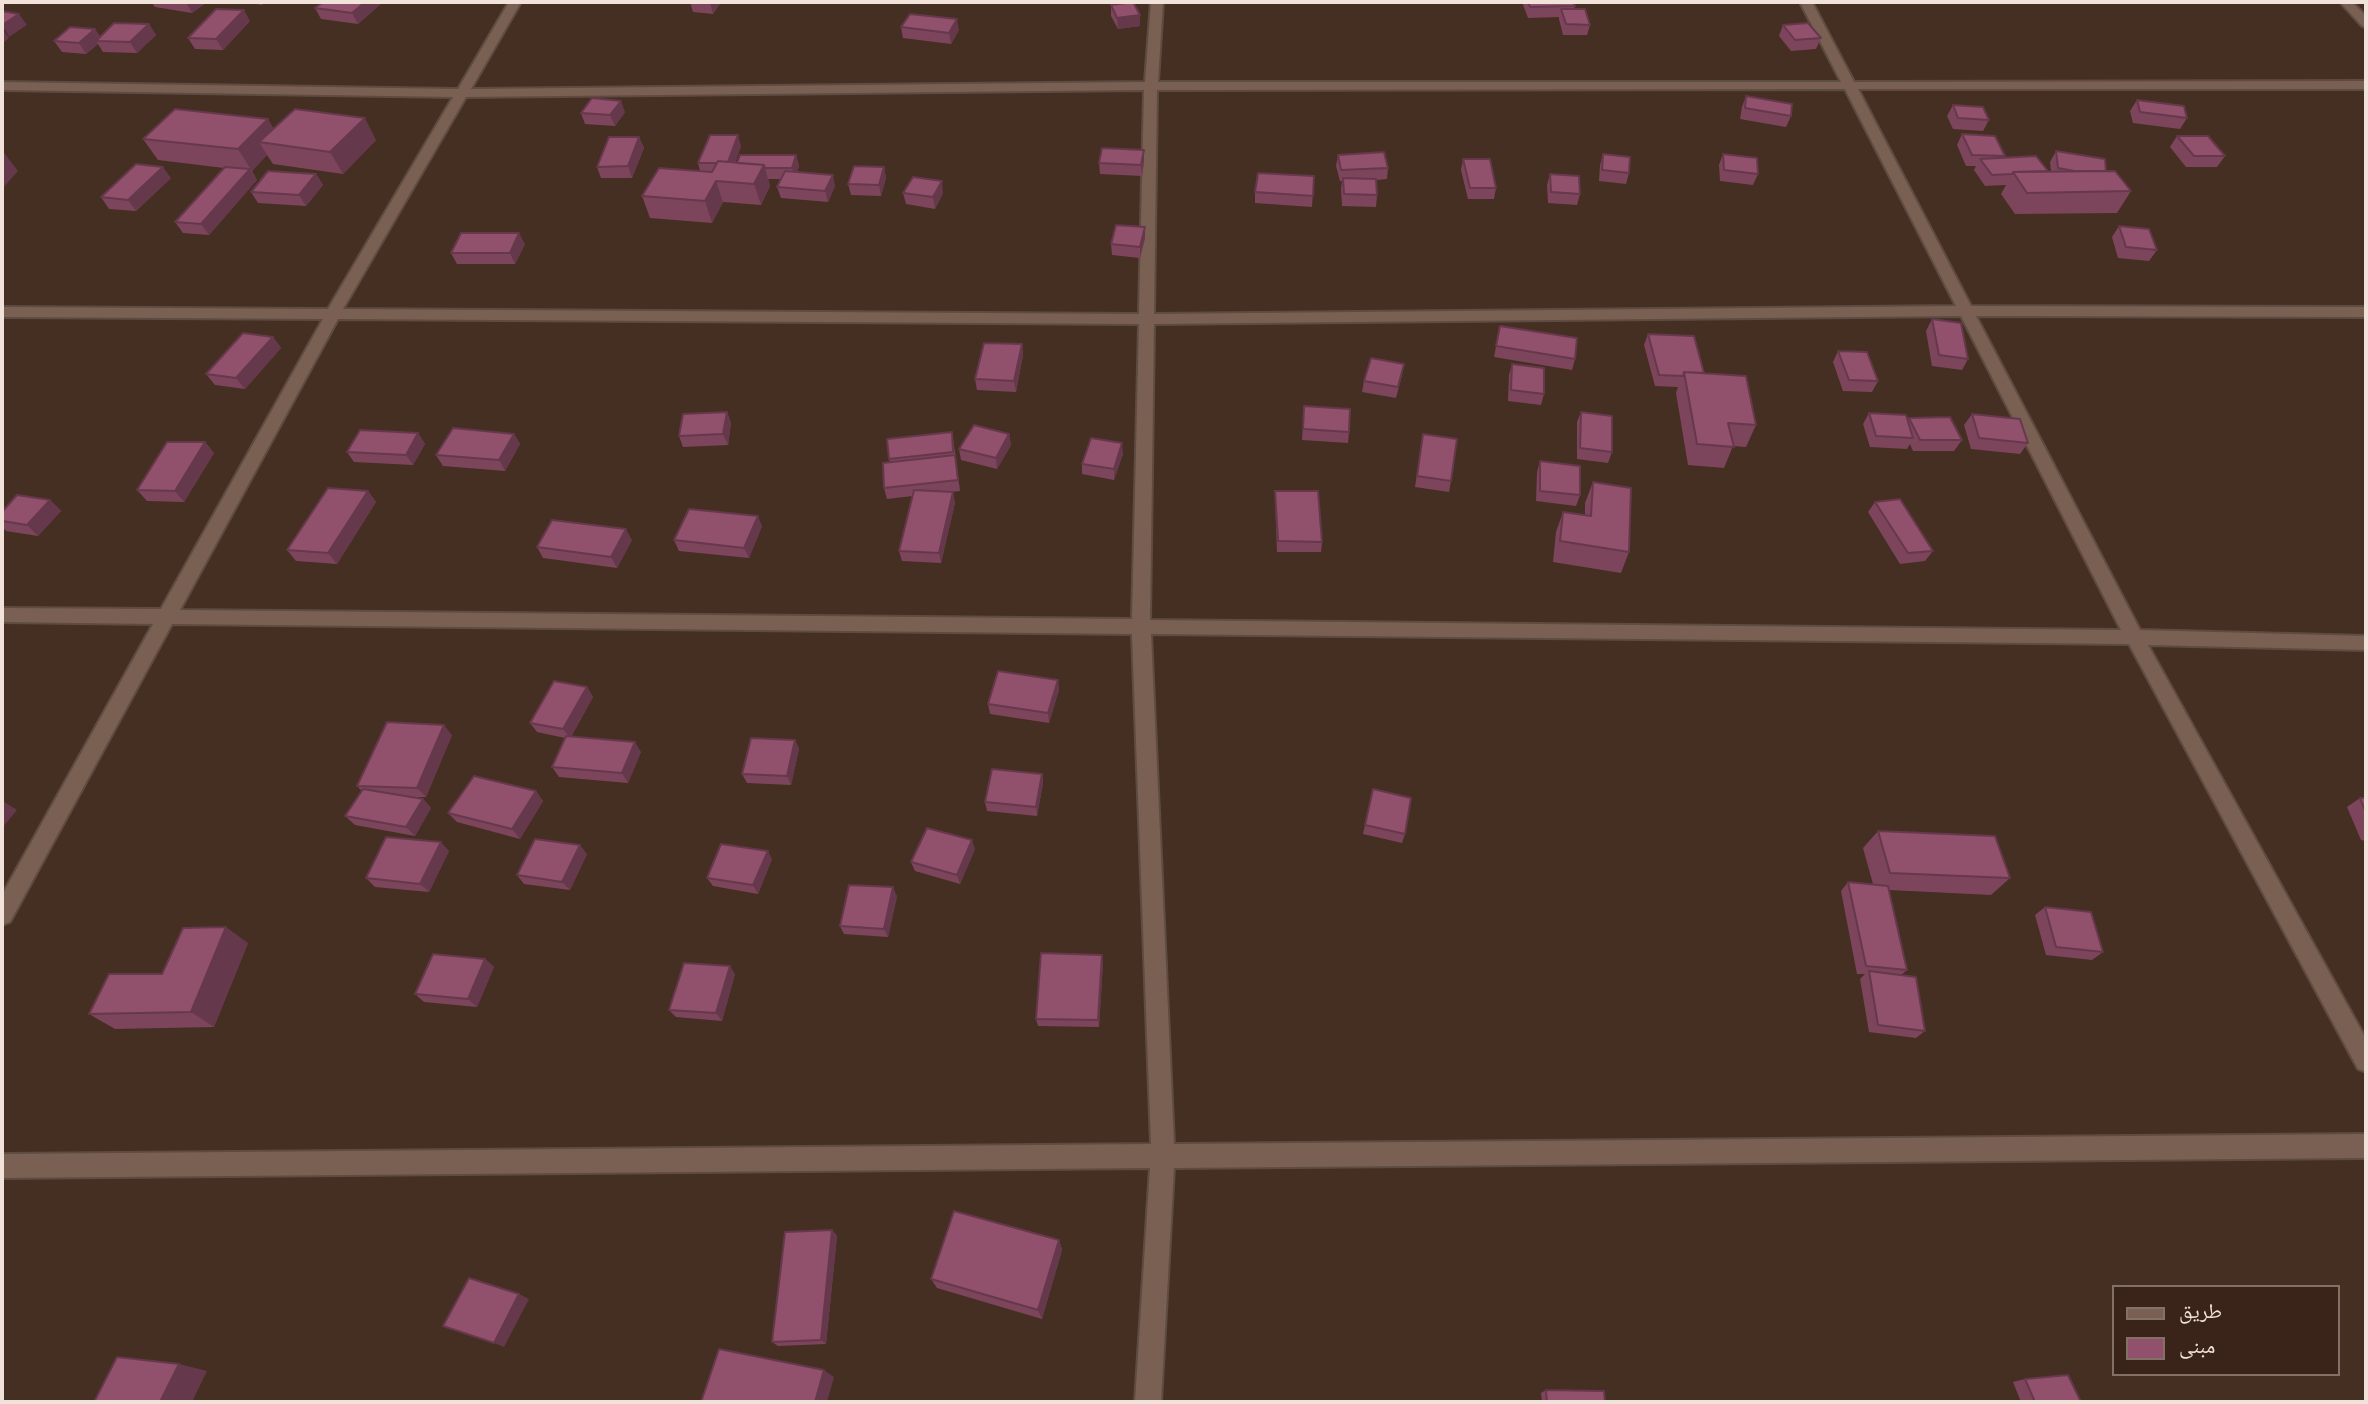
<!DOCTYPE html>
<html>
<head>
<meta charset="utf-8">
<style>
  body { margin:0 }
  #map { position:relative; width:2368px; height:1404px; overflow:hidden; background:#452e22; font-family:"PT Sans Narrow","Noto Naskh Arabic",sans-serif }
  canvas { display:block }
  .frame { position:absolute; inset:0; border:4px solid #f1e2da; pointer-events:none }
  .legend { position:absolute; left:2112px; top:1285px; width:228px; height:91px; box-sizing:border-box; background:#3a2419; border:2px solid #837066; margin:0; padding:9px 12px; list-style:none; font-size:21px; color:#f1e2da }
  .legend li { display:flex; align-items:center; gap:14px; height:35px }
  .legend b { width:35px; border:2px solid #837066 }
</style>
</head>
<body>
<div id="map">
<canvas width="2368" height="1404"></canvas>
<div class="frame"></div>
<ul class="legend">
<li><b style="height:9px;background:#796053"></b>طريق</li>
<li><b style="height:19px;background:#91506b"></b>مبنى</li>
</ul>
</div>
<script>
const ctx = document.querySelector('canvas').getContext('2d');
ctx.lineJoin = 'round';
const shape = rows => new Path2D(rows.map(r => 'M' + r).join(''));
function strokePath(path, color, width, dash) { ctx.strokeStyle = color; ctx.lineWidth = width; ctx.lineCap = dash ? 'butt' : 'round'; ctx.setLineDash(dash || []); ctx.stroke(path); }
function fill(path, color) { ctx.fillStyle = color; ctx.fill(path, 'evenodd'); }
const minor = shape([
  [509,2,521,2,471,89,1145,82,1151,2,1163,2,1158,82,1841,82,1800,2,1812,2,1854,82,2366,81,2366,89,1858,89,1971,306,2366,307,2366,317,1976,316,2140,630,2366,636,2366,650,2148,645,2366,1039,2366,1072,2358,1069,2129,644,1151,634,1174,1144,2366,1134,2366,1158,1174,1168,1161,1402,1135,1402,1150,1168,2,1178,2,1154,1151,1144,1132,634,172,624,10,922,2,925,2,895,153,624,2,622,2,608,161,609,323,319,2,317,2,307,328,309,453,97,2,90,2,82,458,89,509,2],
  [1845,89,1956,306,1154,314,1157,90,1845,89],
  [1144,90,1139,314,343,309,466,97,1144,90],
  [1961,316,2121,630,1150,620,1154,324,1961,316],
  [338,319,1139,324,1132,619,180,610,338,319],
  [2340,2,2352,2,2366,16,2366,27,2362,26,2340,2]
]);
const wall = shape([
  [151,2,207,2,192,13,155,7],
  [243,2,266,2,262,5],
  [323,2,383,2,358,24,321,19,315,8],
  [690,2,721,2,713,14,693,12],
  [1522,2,1573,2,1575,6,1574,9,1590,25,1587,35,1563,35,1559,19,1559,17,1528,18],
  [1111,5,1140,26,1118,29,1111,16],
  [250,21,223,50,195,49,188,38],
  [149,24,156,35,137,53,103,52,98,44,86,54,62,52,54,41,100,36],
  [1783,25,1821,38,1816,49,1791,51,1779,36],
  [901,27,959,30,951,44,903,38],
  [1746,96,1791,116,1786,127,1740,119,1742,107],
  [2137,100,2187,118,2180,129,2133,123,2130,111],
  [1953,105,1989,120,1983,131,1953,129,1947,116],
  [625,112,615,126,585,124,581,113],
  [268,119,273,129,376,140,343,174,273,164,267,155,252,171,257,180,209,235,183,233,175,222,224,168,158,160,143,139],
  [1962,134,2005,156,2004,158,2048,171,2051,171,2050,162,2056,151,2106,171,2131,191,2117,213,2015,214,2001,194,2006,185,1985,186,1974,170,1976,166,1966,166,1957,145],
  [2177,136,2225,156,2217,167,2186,167,2170,147],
  [639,137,644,148,632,178,601,178,597,167],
  [741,146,735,163,796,155,799,166,797,172,835,186,828,202,781,198,777,187,781,179,768,179,770,186,761,205,723,202,712,223,650,218,642,196,700,171,698,163],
  [1144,150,1144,161,1142,176,1100,174,1099,163],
  [1603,154,1629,173,1626,184,1599,181,1600,165],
  [1723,154,1758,174,1753,185,1720,181,1719,165],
  [1338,155,1388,168,1387,179,1376,180,1377,195,1376,207,1342,206,1341,189,1342,181,1340,181,1336,166],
  [1463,159,1496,188,1494,199,1468,199,1461,170],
  [884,167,886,178,881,196,851,195,848,184],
  [316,174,323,185,306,206,258,203,251,192],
  [1550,174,1580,194,1577,205,1548,203,1547,185],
  [1314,176,1312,207,1255,203,1255,192],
  [171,178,136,211,109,209,101,197],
  [903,193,943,193,935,209,906,204],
  [2119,226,2157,250,2149,261,2118,258,2112,237],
  [1145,238,1140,258,1112,255,1111,244],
  [525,244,515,264,457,264,451,253],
  [1932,319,1968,359,1962,370,1932,366,1926,331],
  [1500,326,1575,359,1572,370,1494,357],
  [1648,334,1704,373,1756,425,1746,447,1733,446,1724,468,1688,465,1676,393,1678,387,1655,386,1644,345],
  [273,337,281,348,245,389,215,385,206,374],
  [1022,344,1023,355,1016,392,977,390,975,379],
  [1838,351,1878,381,1872,392,1843,391,1833,362],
  [1512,364,1544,394,1541,405,1508,401,1509,375],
  [1402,375,1396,398,1362,392,1364,381],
  [1304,406,1349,432,1348,443,1302,440],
  [727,412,731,423,728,445,683,447,679,436],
  [1581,412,1612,452,1608,463,1577,459,1577,422],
  [1869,413,1908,420,1909,418,1962,440,1954,451,1913,451,1910,444,1907,449,1870,447,1863,424],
  [1972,414,2028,443,2020,454,1971,449,1964,425],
  [952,432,957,466,960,491,951,492,953,492,955,503,941,563,902,561,899,551,913,496,887,499,884,488,890,462,889,459],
  [418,433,425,444,413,465,354,462,347,452],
  [514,434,520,444,505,471,443,466,436,455],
  [1009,434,1011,445,997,469,961,460,959,449],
  [1423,434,1451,481,1449,492,1415,487],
  [205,442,214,453,184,502,147,501,137,490],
  [1123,454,1114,480,1082,474,1082,464],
  [1540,461,1580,495,1576,506,1536,501,1537,472],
  [1593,482,1629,552,1621,573,1553,562,1556,532,1563,512,1585,515,1585,503],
  [368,491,376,502,337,564,296,561,287,550],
  [1275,491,1322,542,1321,552,1277,552,1275,502],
  [50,500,61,511,38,536,6,531,2,527,2,512],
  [1875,502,1933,551,1925,561,1900,564,1868,512],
  [762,526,749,558,679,551,674,540],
  [632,540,617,568,543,558,537,547],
  [1058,680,1059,690,1049,723,990,714,988,704],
  [587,687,593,697,571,737,641,752,628,783,559,777,552,767,565,738,537,732,530,723],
  [452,735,426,797,411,797,423,799,431,808,415,836,355,825,345,816,362,791,357,786],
  [795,740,799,749,791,785,747,783,742,774],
  [1042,774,1043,783,1037,816,987,811,985,802],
  [1373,789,1405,834,1402,843,1363,834],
  [536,791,543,801,520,839,457,822,448,813],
  [2360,798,2366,798,2366,841,2361,840,2347,807],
  [1878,831,2010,878,1991,895,1889,890,1907,970,1901,975,1925,1031,1916,1038,1869,1032,1860,979,1865,974,1857,974,1841,891,1848,882,1873,884,1863,848],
  [975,849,960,884,915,871,911,862],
  [449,851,429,892,375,887,366,878],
  [587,854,570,890,524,884,517,875],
  [772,859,758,894,713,886,707,878],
  [897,896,888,937,844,934,840,926],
  [2045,907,2103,952,2092,960,2046,955,2035,915],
  [248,943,214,1027,115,1029,89,1014,162,974],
  [485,959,494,967,477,1007,424,1002,415,994],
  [1103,963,1099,1027,1038,1026,1036,1019],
  [735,974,722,1021,676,1017,669,1010],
  [832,1230,837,1236,826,1344,778,1346,772,1342],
  [1059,1240,1062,1250,1042,1319,937,1288,931,1279],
  [2025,1379,2081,1402,2021,1402,2013,1382],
  [1546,1390,1605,1402,1542,1402,1541,1393]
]);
const shadedWall = shape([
  [186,2,207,2,192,13],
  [365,2,383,2,358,24,352,13],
  [711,2,721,2,713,14,710,3],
  [244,10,250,21,223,50,216,39],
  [19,14,27,25,9,37,2,25],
  [1140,15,1140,26,1118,29,1117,18],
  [957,19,959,30,951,44,949,33],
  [149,24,156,35,137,53,130,42],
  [2,28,9,38,2,44],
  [95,29,103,40,96,41,98,44,86,54,79,43],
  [621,101,625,112,615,126,610,115],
  [365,118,376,140,343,174,330,152],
  [268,119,281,141,259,142,267,155,252,171,238,149],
  [738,135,741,146,731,175,727,164],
  [639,137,644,148,632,178,628,166],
  [2,150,18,171,2,189],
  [1144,150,1144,161,1142,176,1141,165],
  [796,155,799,166,795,179,792,168],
  [764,165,770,186,761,205,754,184],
  [163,167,171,178,136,211,128,200],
  [884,167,886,178,881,196,879,185],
  [250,169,257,180,209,235,201,224],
  [316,174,323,185,306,206,299,195],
  [833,175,835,186,828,202,825,191],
  [716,181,723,202,712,223,705,201],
  [942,181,943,193,935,209,933,197],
  [1145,227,1145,238,1140,258,1140,247],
  [519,233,525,244,515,264,510,253],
  [273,337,281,348,245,389,236,378],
  [1022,344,1023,355,1016,392,1014,381],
  [727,412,731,423,728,445,723,434],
  [418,433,425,444,413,465,406,455],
  [514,434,520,444,505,471,499,460],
  [1009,434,1011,445,997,469,996,458],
  [205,442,214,453,184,502,175,491],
  [1122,443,1123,454,1114,480,1114,469],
  [955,455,957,466,960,491,958,480],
  [368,491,376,502,337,564,328,553],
  [953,492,955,503,941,563,939,553],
  [50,500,61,511,38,536,27,525],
  [758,516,762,526,749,558,744,548],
  [626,529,632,540,617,568,611,557],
  [1058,680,1059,690,1049,723,1048,713],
  [587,687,593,697,570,738,563,729],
  [444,725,452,735,426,797,417,788],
  [795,740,799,749,791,785,787,776],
  [635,742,641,752,628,783,622,773],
  [1042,774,1043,783,1037,816,1036,807],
  [536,791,543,801,520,839,512,829],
  [423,799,431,808,415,836,406,827],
  [3,801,17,810,2,828,2,802],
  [972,840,975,849,960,884,957,875],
  [441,842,449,851,429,892,420,884],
  [580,845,587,854,570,890,562,882],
  [768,851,772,859,758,894,753,885],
  [893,887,897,896,888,937,884,929],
  [226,927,248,943,214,1027,191,1012],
  [1102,955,1103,963,1099,1027,1098,1020],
  [485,959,494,967,477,1007,468,999],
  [730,966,735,974,722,1021,716,1013],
  [832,1230,837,1236,826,1344,821,1340],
  [1059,1240,1062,1250,1042,1319,1038,1310],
  [519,1294,529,1299,504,1347,494,1343],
  [179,1364,207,1371,192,1402,160,1402],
  [824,1370,834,1377,827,1402,815,1402]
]);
const building = shape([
  [323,2,365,2,352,13,315,8,323,2],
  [1133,2,1140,15,1117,18,1111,5,1133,2],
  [1528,2,1573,2,1575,6,1530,7,1528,2],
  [216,9,244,10,216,39,188,38,216,9],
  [1561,9,1585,9,1590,25,1566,24,1561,9],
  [2,11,19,14,2,25,2,11],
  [910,14,957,19,949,33,901,27,910,14],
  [114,23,149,24,130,42,96,41,114,23],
  [1808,23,1821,38,1795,40,1783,25,1808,23],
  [70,27,95,29,79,43,54,41,70,27],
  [1746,96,1792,104,1791,116,1745,108,1746,96],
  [592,98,621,101,610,115,581,113,592,98],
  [2137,100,2184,106,2187,118,2140,112,2137,100],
  [1953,105,1983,107,1989,120,1958,118,1953,105],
  [175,109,268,119,238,149,143,139,175,109],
  [295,109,365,118,330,152,259,142,295,109],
  [1962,134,1995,136,2005,156,1972,155,1962,134],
  [710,135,738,135,728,162,718,161,717,163,698,163,710,135],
  [2177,136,2208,136,2225,156,2194,156,2177,136],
  [609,137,639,137,628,166,597,167,609,137],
  [1102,148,1144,150,1141,165,1099,163,1102,148],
  [2056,151,2105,159,2106,171,2074,171,2058,168,2056,151],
  [1384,152,1388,168,1341,170,1338,155,1384,152],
  [1603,154,1630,157,1629,173,1602,170,1603,154],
  [1723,154,1757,158,1758,174,1724,170,1723,154],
  [740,155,796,155,792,168,765,168,764,165,737,163,740,155],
  [2036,156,2048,171,2013,172,2012,174,1992,175,1980,159,2036,156],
  [1463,159,1490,159,1496,188,1470,188,1463,159],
  [718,161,764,165,754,184,716,181,705,201,642,196,659,168,712,172,718,161],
  [136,164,163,167,128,200,101,197,136,164],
  [854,166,884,167,879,185,848,184,854,166],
  [225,167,250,169,201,224,175,222,225,167],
  [268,171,316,174,299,195,251,192,268,171],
  [785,171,833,175,825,191,777,187,785,171],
  [2115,171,2131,191,2027,193,2013,172,2115,171],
  [1258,173,1314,176,1313,196,1255,192,1258,173],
  [1550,174,1579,176,1580,194,1551,192,1550,174],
  [913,177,942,181,933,197,903,193,913,177],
  [1343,178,1376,179,1377,195,1344,194,1343,178],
  [1116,225,1145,227,1140,247,1111,244,1116,225],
  [2119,226,2149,229,2157,250,2126,247,2119,226],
  [461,233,519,233,510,253,451,253,461,233],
  [1932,319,1961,323,1968,359,1939,355,1932,319],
  [1500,326,1577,338,1575,359,1496,346,1500,326],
  [243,333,273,337,236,378,206,374,243,333],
  [1648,334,1694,336,1704,373,1684,372,1683,376,1659,375,1648,334],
  [984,343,1022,344,1014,381,975,379,984,343],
  [1838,351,1867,352,1878,381,1849,380,1838,351],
  [1371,358,1404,364,1398,387,1364,381,1371,358],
  [1512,364,1544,368,1544,394,1511,390,1512,364],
  [1684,372,1746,376,1756,425,1728,423,1734,447,1697,444,1684,372],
  [1304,406,1350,409,1349,432,1303,429,1304,406],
  [727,412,723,434,679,436,683,414,727,412],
  [1581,412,1612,416,1612,452,1580,448,1581,412],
  [1869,413,1906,415,1913,438,1876,436,1869,413],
  [1972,414,2020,419,2028,443,1979,438,1972,414],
  [1950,417,1962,440,1920,440,1909,418,1950,417],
  [974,425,1009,434,996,458,959,449,974,425],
  [453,428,514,434,499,460,436,455,453,428],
  [360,430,418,433,406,455,347,452,360,430],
  [952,432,953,452,889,459,887,439,952,432],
  [1423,434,1457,439,1451,481,1417,476,1423,434],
  [1091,438,1122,443,1114,469,1082,464,1091,438],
  [167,442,205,442,175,491,137,490,167,442],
  [955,455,958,480,884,488,883,463,955,455],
  [1540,461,1580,466,1580,495,1540,491,1540,461],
  [1593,482,1631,488,1629,552,1560,541,1563,512,1591,516,1593,482],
  [328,488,368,491,328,553,287,550,328,488],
  [914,490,953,492,939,553,899,551,914,490],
  [1275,491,1318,491,1322,542,1278,541,1275,491],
  [17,495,50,500,27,525,2,521,2,512,17,495],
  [1900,499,1933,551,1908,553,1875,502,1900,499],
  [689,509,758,516,744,548,674,540,689,509],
  [552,520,626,529,611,557,537,547,552,520],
  [998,671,1058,680,1048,713,988,704,998,671],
  [554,681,587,687,563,729,530,723,554,681],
  [387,722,444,725,417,788,357,786,387,722],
  [566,736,635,742,622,773,552,767,566,736],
  [751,738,795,740,787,776,742,774,751,738],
  [992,769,1042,774,1036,807,985,802,992,769],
  [474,776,536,791,512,829,448,813,474,776],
  [363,789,423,799,406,827,345,816,363,789],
  [1373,789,1411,798,1405,834,1365,825,1373,789],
  [2360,798,2366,798,2366,813,2360,798],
  [927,828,972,840,957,875,911,862,927,828],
  [1878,831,1995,836,2010,878,1890,873,1878,831],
  [386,837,441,842,420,884,366,878,386,837],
  [535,839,580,845,562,882,517,875,535,839],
  [721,844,768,851,753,885,707,878,721,844],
  [1848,882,1888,886,1907,970,1866,966,1848,882],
  [849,885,893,887,884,929,840,926,849,885],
  [2045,907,2091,912,2103,952,2056,947,2045,907],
  [226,927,191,1012,89,1014,109,974,162,974,183,928,226,927],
  [1041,953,1102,955,1098,1020,1036,1019,1041,953],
  [433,954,485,959,468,999,415,994,433,954],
  [684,963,730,966,716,1013,669,1010,684,963],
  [1869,971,1916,977,1925,1031,1878,1025,1869,971],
  [954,1211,1059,1240,1038,1310,931,1279,954,1211],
  [832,1230,821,1340,772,1342,785,1232,832,1230],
  [469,1278,519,1294,494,1343,443,1326,469,1278],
  [719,1349,824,1370,815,1402,701,1402,719,1349],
  [117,1357,179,1364,160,1402,94,1402,117,1357],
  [2068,1375,2081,1402,2035,1402,2025,1379,2068,1375],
  [1546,1390,1604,1391,1605,1402,1547,1402,1546,1390]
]);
strokePath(minor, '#5e4b41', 4);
fill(minor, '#796053');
fill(wall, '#7d455c');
fill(shadedWall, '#66384b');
fill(building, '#91506b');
strokePath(building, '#66384b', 2);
</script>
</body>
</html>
